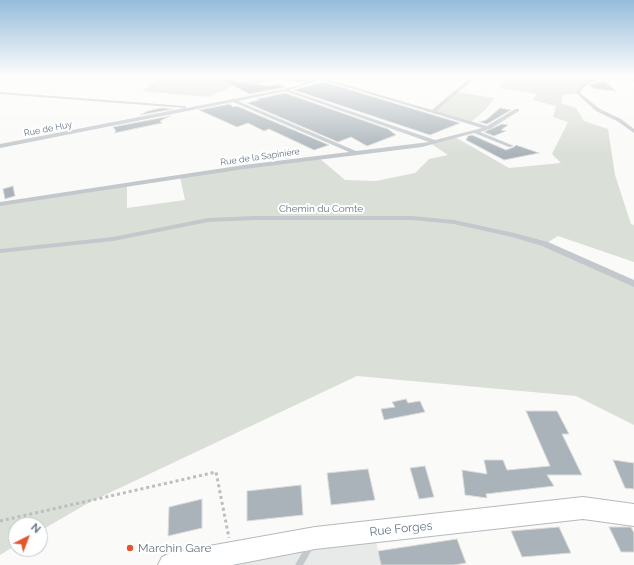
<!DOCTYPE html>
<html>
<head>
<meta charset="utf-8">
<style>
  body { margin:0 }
  #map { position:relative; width:634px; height:565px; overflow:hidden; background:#fafaf8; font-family:Raleway,sans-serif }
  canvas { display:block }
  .north { position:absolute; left:8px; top:517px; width:40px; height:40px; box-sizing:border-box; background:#fff; border:1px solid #c1c8cd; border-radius:50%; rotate:42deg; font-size:11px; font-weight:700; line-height:16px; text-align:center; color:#657683 }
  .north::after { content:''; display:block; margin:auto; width:14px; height:18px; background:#e4572e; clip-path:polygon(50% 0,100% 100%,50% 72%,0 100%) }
</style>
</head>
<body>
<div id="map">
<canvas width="634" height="565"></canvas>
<div class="north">N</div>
</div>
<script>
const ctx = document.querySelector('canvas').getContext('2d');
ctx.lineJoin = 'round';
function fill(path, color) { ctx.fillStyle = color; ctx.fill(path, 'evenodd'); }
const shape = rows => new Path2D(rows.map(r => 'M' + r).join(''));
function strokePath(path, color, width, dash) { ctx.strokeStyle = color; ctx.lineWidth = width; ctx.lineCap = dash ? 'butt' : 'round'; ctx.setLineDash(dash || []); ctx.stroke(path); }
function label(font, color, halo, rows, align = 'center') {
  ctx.font = font + ' Raleway,sans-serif'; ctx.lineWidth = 4; ctx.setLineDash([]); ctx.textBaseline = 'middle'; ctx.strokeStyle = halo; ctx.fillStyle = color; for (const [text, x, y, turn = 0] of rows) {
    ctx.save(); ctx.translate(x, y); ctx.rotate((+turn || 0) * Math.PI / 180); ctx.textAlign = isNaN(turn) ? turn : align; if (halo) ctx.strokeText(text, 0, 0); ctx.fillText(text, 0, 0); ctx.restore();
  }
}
const built = shape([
  [374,532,381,565,170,565]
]);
const green = shape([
  [165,76,213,76,215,78,239,76,243,78,228,84,235,85,209,97,141,91,150,86,147,86],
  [253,76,278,76,305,82,302,83,281,79,254,84,247,82,252,85,236,87,246,82],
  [520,76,572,76,590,81,581,87,578,93,563,95,561,103,576,108,584,121,608,129,615,175,631,224,634,225,634,262,558,236,545,244,634,284,634,425,576,396,357,376,90,502,40,531,40,525,16,525,16,545,0,555,0,204,127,185,127,208,185,200,180,177,319,158,345,180,376,181,415,173,429,159,448,155,430,143,455,137,509,168,561,163,552,154,568,122,553,117,556,106,533,100,537,94,499,88,505,79,516,81],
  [456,92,495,98,485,110,470,123,433,111]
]);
const building = shape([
  [223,80,268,86,279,84,286,87,249,94,223,80],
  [605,81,616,91,595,89,589,85,605,81],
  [324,82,344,88,460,123,430,135,294,90,324,82],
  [285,93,388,129,396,135,367,146,351,137,338,142,247,103,259,100,257,99,285,93],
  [230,104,233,107,237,106,329,145,314,150,269,129,264,131,248,123,237,127,199,110,230,104],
  [162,108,173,109,140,115,148,111,162,108],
  [500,108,511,110,487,124,479,122,486,120,500,108],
  [170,116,160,121,162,123,114,133,116,131,113,127,170,116],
  [502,124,508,125,501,130,506,131,494,136,484,132,502,124],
  [472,135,506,150,514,147,516,145,539,153,504,160,466,140,468,136,472,135],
  [13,186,15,196,5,199,3,189,13,186],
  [406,399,408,403,420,401,425,412,384,420,381,409,395,407,392,402,406,399],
  [526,411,557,411,569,434,562,434,582,475,547,475,554,486,486,494,487,498,465,495,462,470,487,474,484,460,503,460,507,470,550,466,526,411],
  [613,460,634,463,634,489,625,488,613,460],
  [425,466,434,497,419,499,410,468,425,466],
  [368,469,375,500,331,505,327,473,368,469],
  [301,485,303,515,247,521,247,491,301,485],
  [202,499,202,528,168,536,169,507,202,499],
  [559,527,571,553,522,557,511,531,559,527],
  [609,527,631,527,634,533,634,552,621,552,609,527],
  [457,539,466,563,454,565,381,565,378,551,457,539]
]);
const path = shape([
  [0,521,216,472,229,538]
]);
const lane = shape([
  [299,565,310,546]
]);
const street = shape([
  [246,76,255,76,243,79,241,78,246,76],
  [276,76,285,76,310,81,322,76,328,76,323,78,432,110,472,76,477,76,436,111,487,126,515,109,519,109,519,111,490,129,480,132,514,146,509,147,474,133,422,147,244,169,0,206,0,202,244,165,349,152,233,102,0,148,0,144,185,108,0,94,0,92,185,106,187,108,285,89,306,83,276,76],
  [319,80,327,81,482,128,435,140,289,90,319,80],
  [285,91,429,142,356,151,238,101,285,91],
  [612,76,627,76,634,79,634,81,622,77,591,82,583,88,580,93,600,109,621,119,634,129,634,133,617,121,596,111,576,93,580,86,589,80,612,76],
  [255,216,412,216,454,220,514,233,548,242,634,280,634,287,542,246,512,237,454,224,412,220,255,220,208,222,113,241,0,253,0,249,113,237,208,218,255,216]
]);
const secondary = shape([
  [583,497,634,504,634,526,583,519,315,549,232,565,158,565,162,557,170,553,315,527,583,497]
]);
const markers = [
  [130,548,4,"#e4572e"]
];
const farStreetnames = [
  ["Rue de Huy",48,129,-11],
  ["Rue de la Sapinière",260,157,-8]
];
const streetNames = [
  ["Chemin du Comte",321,209]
];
const nearStreetnames = [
  ["Rue Forges",401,529,-6]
];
const nearPoinames = [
  ["Marchin Gare",138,548]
];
fill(built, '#e8e9e9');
fill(green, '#dadfd7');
fill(building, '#aab3b9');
strokePath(building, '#dcdcda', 1);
strokePath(secondary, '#b3babf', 2);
strokePath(path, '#bbbfc2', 3, [3, 3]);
strokePath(lane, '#c3c8cc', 7);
fill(street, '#c3c8cc');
fill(secondary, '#fff');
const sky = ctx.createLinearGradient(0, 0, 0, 155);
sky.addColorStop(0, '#96bcdc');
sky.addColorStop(0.49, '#fdfdfc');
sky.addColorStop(1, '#fdfdfc00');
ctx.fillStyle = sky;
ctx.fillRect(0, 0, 634, 155);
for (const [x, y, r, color] of markers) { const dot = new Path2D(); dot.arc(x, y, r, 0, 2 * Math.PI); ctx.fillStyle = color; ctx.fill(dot); strokePath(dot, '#fff', 1.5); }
label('9px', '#657683', '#fff', farStreetnames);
label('10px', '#657683', '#fff', streetNames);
label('12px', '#657683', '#fff', nearStreetnames);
label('12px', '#657683', '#fff', nearPoinames, 'left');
</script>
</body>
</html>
